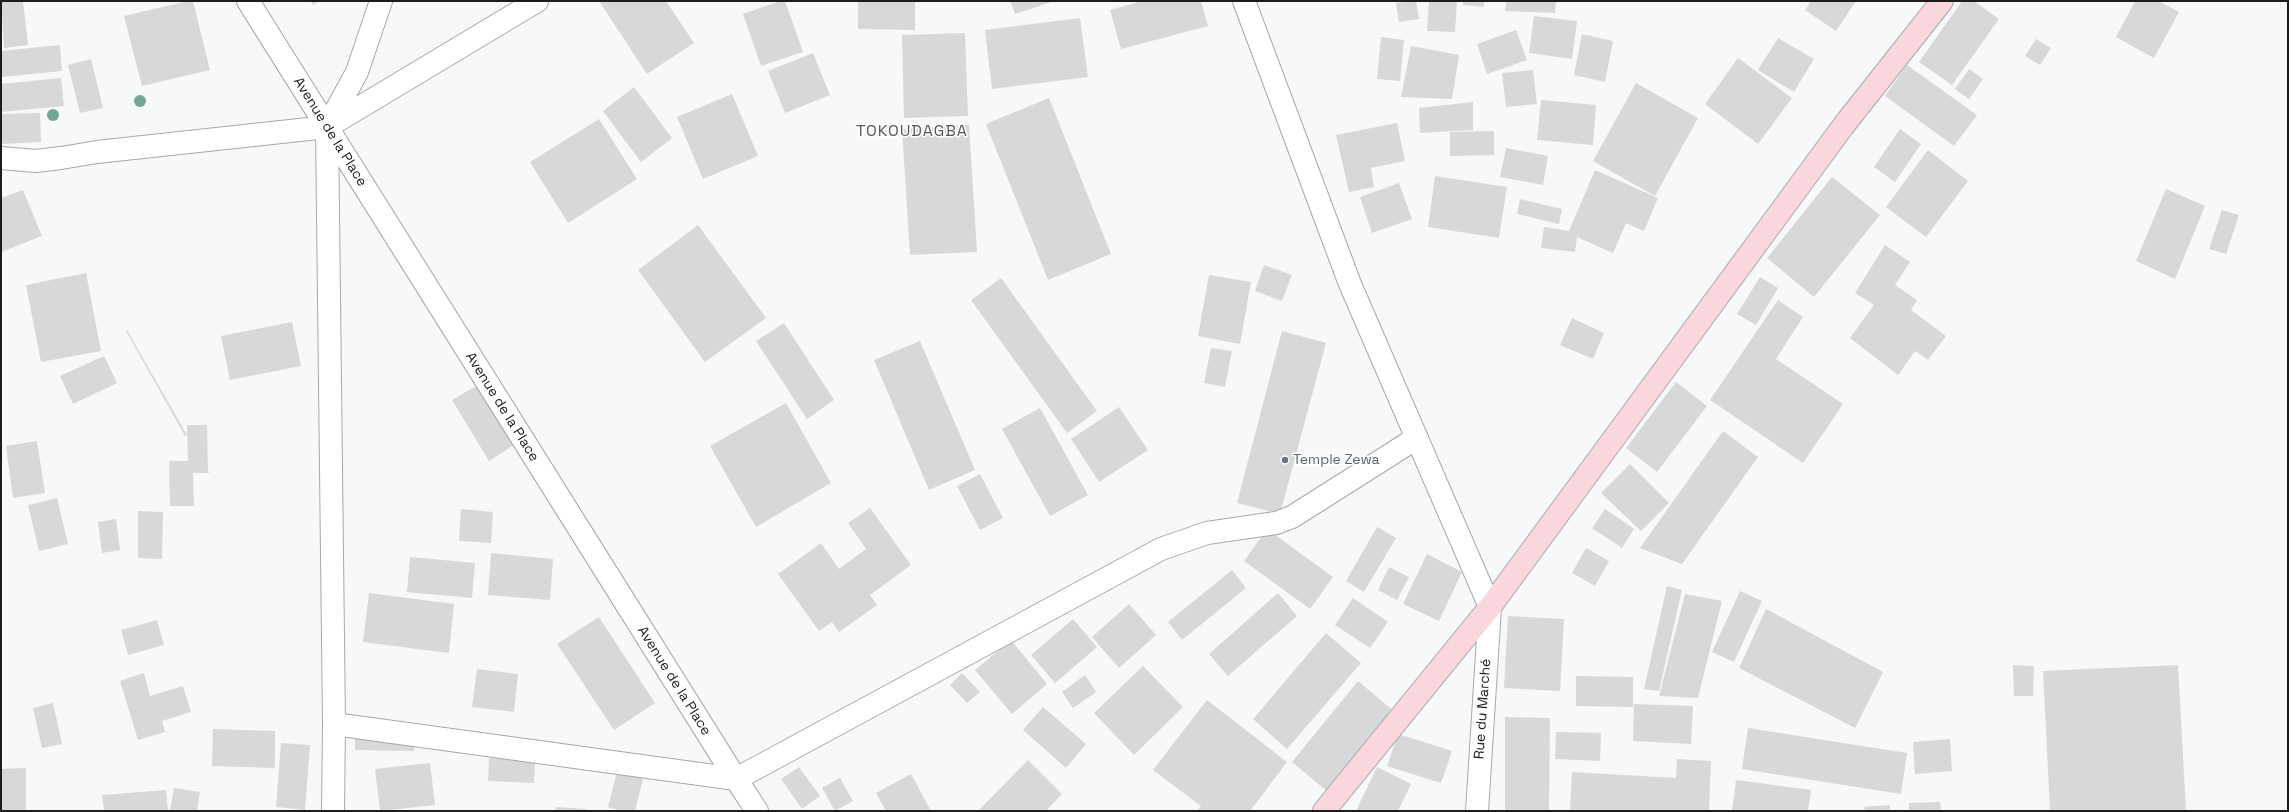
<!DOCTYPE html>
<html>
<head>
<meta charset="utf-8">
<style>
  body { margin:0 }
  #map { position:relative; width:2289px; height:812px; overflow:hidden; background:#f7f8fa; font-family:"Space Grotesk",sans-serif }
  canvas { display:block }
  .frame { position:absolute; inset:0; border:2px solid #1c1c1d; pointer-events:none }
</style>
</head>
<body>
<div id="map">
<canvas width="2289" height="812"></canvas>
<div class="frame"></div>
</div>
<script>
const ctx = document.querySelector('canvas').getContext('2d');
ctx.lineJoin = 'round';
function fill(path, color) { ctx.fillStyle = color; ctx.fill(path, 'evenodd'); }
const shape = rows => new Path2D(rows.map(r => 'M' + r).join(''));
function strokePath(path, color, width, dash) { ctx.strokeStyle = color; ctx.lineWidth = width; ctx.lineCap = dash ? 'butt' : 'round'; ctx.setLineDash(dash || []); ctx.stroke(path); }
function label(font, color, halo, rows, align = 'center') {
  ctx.font = font + ' "Space Grotesk",sans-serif'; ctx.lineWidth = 3; ctx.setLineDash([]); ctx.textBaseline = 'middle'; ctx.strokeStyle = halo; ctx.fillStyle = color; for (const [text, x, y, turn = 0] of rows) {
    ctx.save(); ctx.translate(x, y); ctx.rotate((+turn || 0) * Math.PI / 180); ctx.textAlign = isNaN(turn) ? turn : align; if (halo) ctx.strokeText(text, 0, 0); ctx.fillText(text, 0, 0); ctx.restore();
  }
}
const building = shape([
  [1,1,23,1,28,45,4,48],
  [188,1,193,1,210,70,142,86,124,16],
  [311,1,320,1,313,5],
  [599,1,666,1,694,43,647,74],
  [780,1,785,1,803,52,761,66,743,14],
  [858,1,915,1,915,30,858,29],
  [1010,1,1055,1,1015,14],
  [1142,1,1201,1,1208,26,1121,49,1110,10],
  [1416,1,1419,19,1399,22,1396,3],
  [1429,1,1457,1,1455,32,1427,31],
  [1463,1,1484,1,1484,7,1463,5],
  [1506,1,1556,1,1555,13,1505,11],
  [1811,1,1856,1,1836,31,1805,10],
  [1962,1,1974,1,1999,19,1952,85,1919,62],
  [2135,1,2159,1,2179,12,2154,58,2116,37],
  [1534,16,1577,21,1572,59,1529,53],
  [1080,18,1088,77,992,89,985,30],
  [1516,30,1527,60,1487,74,1477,44],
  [965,33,968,116,904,118,902,35],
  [1582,34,1613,41,1605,82,1574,75],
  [1381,37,1404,40,1400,81,1377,79],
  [1778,38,1814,59,1794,92,1758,70],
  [2036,39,2051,48,2040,65,2025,56],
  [60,45,62,71,1,77,1,51],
  [1411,46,1459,55,1452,99,1401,97],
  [813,53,830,95,785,113,768,71],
  [1738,58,1792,98,1758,144,1705,104],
  [91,59,103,108,80,113,68,65],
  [1907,65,1977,115,1954,146,1885,96],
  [1969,69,1983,79,1969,99,1955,89],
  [1533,70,1537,104,1506,107,1502,73],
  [61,78,64,106,1,112,1,84],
  [1636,83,1698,118,1655,196,1593,161],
  [634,87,672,138,641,162,603,111],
  [732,94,758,156,703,179,677,117],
  [1049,98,1111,254,1048,280,986,124],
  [1541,100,1596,105,1593,145,1537,140],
  [1473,102,1473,130,1420,133,1419,108],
  [40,113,41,142,1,144,1,114],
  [599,119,637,179,568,223,530,162],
  [1397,123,1405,161,1371,168,1374,187,1349,192,1336,135],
  [969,125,977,252,910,255,902,129],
  [1900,129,1921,144,1895,182,1874,167],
  [1494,131,1494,155,1450,156,1450,132],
  [1506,148,1548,156,1543,185,1500,177],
  [1928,150,1968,181,1926,237,1886,207],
  [1595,170,1658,198,1644,231,1626,223,1613,253,1577,237,1575,252,1541,248,1544,227,1569,231],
  [1435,176,1507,187,1499,238,1428,227],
  [1832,177,1880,215,1814,297,1767,258],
  [1399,183,1412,219,1372,233,1360,197],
  [2166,189,2205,206,2175,279,2136,261],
  [23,190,42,236,1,252,1,198],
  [1520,199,1562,209,1559,224,1517,214],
  [2222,210,2239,215,2226,254,2209,249],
  [698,225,766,318,705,362,638,270],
  [1885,245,1910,262,1895,285,1917,300,1911,310,1946,336,1928,360,1915,351,1898,375,1850,338,1874,305,1855,293],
  [1264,265,1292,275,1282,301,1255,291],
  [86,273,101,351,41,362,26,285],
  [1209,275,1251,282,1240,344,1198,336],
  [1760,277,1778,288,1756,325,1737,314],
  [1001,278,1097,411,1067,433,971,300],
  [1778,300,1803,317,1776,359,1843,404,1803,463,1710,400],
  [1572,318,1604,333,1593,359,1560,345],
  [292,322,301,366,230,380,221,336],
  [784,323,834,400,807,419,756,341],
  [127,330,187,435,185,436,126,331],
  [1282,331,1326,343,1280,514,1237,503],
  [920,341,975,470,929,490,874,360],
  [1211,348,1232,351,1225,387,1204,383],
  [104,356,117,383,73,404,60,376],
  [1676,382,1707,406,1657,472,1626,448],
  [481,383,517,443,489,461,452,400],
  [786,403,831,483,756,527,710,446],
  [1119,407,1148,450,1099,482,1071,439],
  [1040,408,1088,495,1050,516,1002,429],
  [187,425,207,425,208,472,210,473,193,473,194,506,170,506,169,461,188,461],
  [1723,431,1758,457,1682,564,1640,548],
  [37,441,45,493,13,498,6,446],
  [1630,464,1669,503,1641,531,1601,493],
  [980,474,1003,518,980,530,957,486],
  [57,498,68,544,39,551,28,505],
  [870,508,911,565,870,595,877,605,839,632,832,622,819,631,778,574,821,543,839,569,866,549,848,523],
  [461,509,493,512,491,543,459,541],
  [1605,509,1634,529,1622,548,1592,528],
  [138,511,163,512,162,559,138,558],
  [116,519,120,550,102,553,98,522],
  [1377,527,1396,538,1364,592,1346,581],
  [1267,529,1333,577,1310,609,1244,561],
  [1586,548,1609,561,1595,586,1572,573],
  [491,553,553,559,550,600,488,595],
  [1427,554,1462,572,1439,621,1403,604],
  [410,557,475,563,472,598,407,592],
  [1389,567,1409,577,1397,600,1378,590],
  [1232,570,1246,588,1182,640,1168,622],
  [1667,586,1682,590,1659,691,1644,689],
  [1740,591,1762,601,1734,662,1712,652],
  [369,593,454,604,449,653,363,642],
  [1278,593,1297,616,1228,676,1209,654],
  [1685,594,1722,601,1698,698,1659,696],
  [1353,598,1388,622,1370,648,1335,625],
  [1129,604,1156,635,1119,668,1092,637],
  [1766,609,1883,672,1855,728,1739,668],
  [1508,616,1564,619,1560,691,1504,688],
  [599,617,655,703,614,730,557,644],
  [1073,619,1097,647,1055,683,1031,655],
  [157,620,164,645,128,655,121,630],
  [1326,633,1361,663,1287,749,1253,719],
  [1011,640,1047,684,1012,714,975,670],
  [2013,665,2034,666,2033,696,2014,696],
  [2178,665,2186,811,2050,811,2043,671],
  [1143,666,1183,707,1134,755,1094,713],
  [477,669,518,674,514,712,472,707],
  [144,673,150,696,183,686,191,712,162,721,165,732,138,740,120,681],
  [962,673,980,692,967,703,950,685],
  [1085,675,1096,692,1073,708,1062,692],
  [1576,676,1633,677,1633,707,1576,706],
  [1358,681,1395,712,1329,793,1292,762],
  [1207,700,1287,762,1250,811,1197,811,1201,806,1153,770],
  [53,703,62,744,42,748,33,708],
  [1634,704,1693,706,1691,744,1633,741],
  [1043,707,1086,744,1066,768,1023,730],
  [1505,717,1550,718,1549,811,1505,811],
  [1748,728,1907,753,1901,794,1742,769],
  [213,729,275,731,275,768,212,766],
  [1556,732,1601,733,1600,761,1555,759],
  [1398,734,1452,751,1441,783,1387,766],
  [355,738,414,739,414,751,355,750],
  [1950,739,1952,771,1915,774,1913,742],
  [281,743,310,745,305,810,276,807],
  [489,758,535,760,534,783,488,781],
  [1677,759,1711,761,1709,811,1570,811,1572,772,1676,778],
  [1028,760,1062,794,1046,811,978,811],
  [430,763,435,805,380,811,375,769],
  [799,767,820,796,802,809,781,779],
  [1377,767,1411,784,1398,811,1356,811],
  [26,768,26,811,1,811,1,769],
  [617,772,643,779,635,811,622,811,608,807],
  [911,774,931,811,886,811,876,793],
  [840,778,853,801,835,811,822,788],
  [1736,780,1811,790,1808,811,1732,811],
  [174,788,200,792,197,811,170,810],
  [166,790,168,811,104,811,102,795],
  [1940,802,1941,811,1909,811,1909,803],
  [1890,805,1890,811,1865,811,1864,807],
  [556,807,587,809,587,811,555,811]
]);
const minor = shape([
  [1,158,36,161,61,158,97,152,327,127,537,1],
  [334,724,736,779,1161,549,1207,533,1276,523,1292,517,1415,439],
  [333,811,334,724,327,127,357,72,381,1],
  [1477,811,1490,607]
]);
const tertiary = shape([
  [248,1,736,779,757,811],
  [1244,1,1350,284,1490,607]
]);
const secondary = shape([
  [1324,811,1490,607,1844,125,1942,1]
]);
const trees = [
  [140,101],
  [53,115]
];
const markers = [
  [1285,460,4,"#6b7280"]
];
const streetNames = [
  ["Avenue de la Place",330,132,58],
  ["Avenue de la Place",502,407,58],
  ["Avenue de la Place",674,681,58],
  ["Rue du Marché",1483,709,-86]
];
const worshipNames = [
  ["Temple Zewa",1293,460]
];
const quarterNames = [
  ["TOKOUDAGBA",912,132]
];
fill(building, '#d7d8da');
strokePath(minor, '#a7a8aa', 24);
strokePath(tertiary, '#a7a8aa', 24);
strokePath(secondary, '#a7a8aa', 24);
strokePath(minor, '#fff', 22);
strokePath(tertiary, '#fff', 22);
strokePath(secondary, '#fad7dd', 22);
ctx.fillStyle = '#76a696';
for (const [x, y] of trees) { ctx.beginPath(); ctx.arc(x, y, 6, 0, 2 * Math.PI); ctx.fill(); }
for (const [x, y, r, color] of markers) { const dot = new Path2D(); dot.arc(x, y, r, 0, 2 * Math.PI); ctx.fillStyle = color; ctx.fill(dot); strokePath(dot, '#fff', 1.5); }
label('14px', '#1c1c1d', '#fff', streetNames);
label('14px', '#5b616d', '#fff', worshipNames, 'left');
ctx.letterSpacing = '1px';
label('16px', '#565758', '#fff', quarterNames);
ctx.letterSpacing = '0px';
</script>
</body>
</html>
